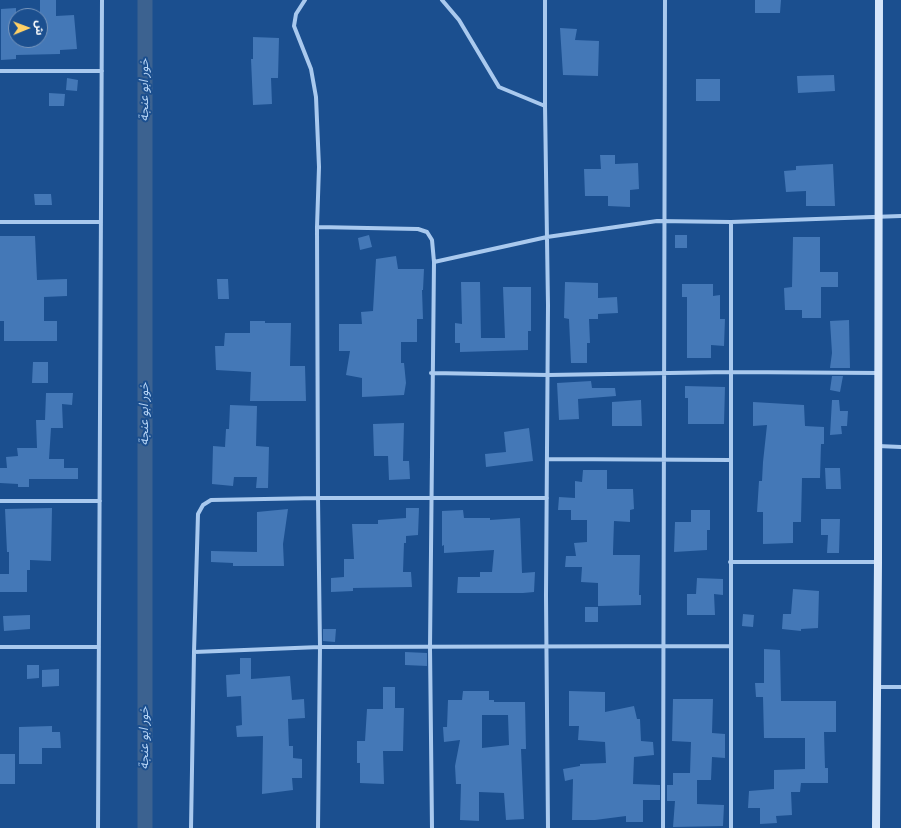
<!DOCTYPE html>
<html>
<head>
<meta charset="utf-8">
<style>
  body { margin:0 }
  #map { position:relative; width:901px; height:828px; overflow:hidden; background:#1b4f8f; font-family:Overpass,"Noto Sans Arabic",sans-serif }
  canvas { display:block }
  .north { position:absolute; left:8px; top:8px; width:40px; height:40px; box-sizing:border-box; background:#1b4f8f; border:1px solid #7695bc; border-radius:50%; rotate:89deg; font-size:11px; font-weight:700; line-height:16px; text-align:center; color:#fff }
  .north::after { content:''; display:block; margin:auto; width:14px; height:18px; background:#ffd166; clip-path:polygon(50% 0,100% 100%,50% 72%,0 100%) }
</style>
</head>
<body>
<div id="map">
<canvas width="901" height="828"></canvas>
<div class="north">ش</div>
</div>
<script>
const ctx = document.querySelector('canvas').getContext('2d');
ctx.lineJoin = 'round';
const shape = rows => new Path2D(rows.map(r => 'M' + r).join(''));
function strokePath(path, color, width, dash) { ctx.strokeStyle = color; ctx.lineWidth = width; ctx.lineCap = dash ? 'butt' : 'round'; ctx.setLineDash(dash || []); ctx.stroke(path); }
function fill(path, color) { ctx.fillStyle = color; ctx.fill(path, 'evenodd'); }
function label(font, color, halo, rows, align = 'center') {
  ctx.font = font + ' Overpass,"Noto Sans Arabic",sans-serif'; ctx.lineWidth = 4; ctx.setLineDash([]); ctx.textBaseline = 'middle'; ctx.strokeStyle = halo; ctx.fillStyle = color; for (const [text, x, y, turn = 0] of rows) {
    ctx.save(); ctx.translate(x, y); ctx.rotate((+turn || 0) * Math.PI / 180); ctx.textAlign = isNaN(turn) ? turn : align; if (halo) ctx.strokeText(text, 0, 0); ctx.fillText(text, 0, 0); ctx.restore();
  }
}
const canal = shape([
  [145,828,145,0]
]);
const building = shape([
  [40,0,56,0,56,16,74,15,77,49,60,50,60,54,16,55,16,59,1,60,1,9,16,8,16,40,40,40],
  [755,0,781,0,780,13,755,13],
  [560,28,577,29,575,40,599,41,598,76,563,75],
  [253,37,279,38,278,78,271,78,272,104,253,105,251,59,253,59],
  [834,75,835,91,798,93,797,76],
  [67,78,78,80,77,91,66,90],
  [696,79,720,79,720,101,696,101],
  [49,93,65,94,64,106,49,106],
  [600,155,615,155,615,164,638,163,639,189,630,190,630,207,608,206,608,196,585,196,584,169,601,169],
  [833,164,835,206,806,206,806,191,786,192,784,171,796,170,796,166],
  [34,194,51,194,52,205,35,205],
  [369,235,372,247,360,250,358,238],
  [675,235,687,235,687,248,675,248],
  [0,236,35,236,37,280,67,279,67,296,44,297,44,321,57,321,57,341,4,341,4,321,0,321],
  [793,237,820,237,820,272,838,272,838,287,821,287,821,318,802,318,802,310,785,310,784,288,792,287],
  [396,256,398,269,424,269,423,290,422,290,423,319,417,319,417,342,401,342,401,363,404,363,406,383,404,395,362,397,362,378,346,375,350,351,339,351,339,324,362,324,361,312,373,311,376,259],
  [217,279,228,279,229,299,218,299],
  [461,282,480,282,481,338,505,338,503,287,531,287,531,331,528,331,528,350,460,352,460,343,455,343,455,323,462,324],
  [565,282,598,283,598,298,617,297,618,313,598,314,598,319,589,319,590,343,587,343,587,363,571,363,569,319,564,318],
  [682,284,713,284,713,296,720,295,720,319,725,319,724,346,711,345,711,358,687,358,687,297,682,297],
  [849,320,850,368,830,368,832,353,830,321],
  [250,321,265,321,265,323,291,323,290,366,305,366,306,401,250,401,251,372,216,370,215,346,224,346,225,333,250,333],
  [33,362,48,362,48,383,32,383],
  [832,376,843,376,840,392,830,390],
  [591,381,592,388,615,388,616,396,578,399,579,419,559,420,557,383],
  [685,386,725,387,724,424,688,424,688,398,685,398],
  [46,393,73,393,72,405,62,404,63,428,51,428,49,459,64,459,64,468,78,468,78,479,29,479,29,487,18,487,18,484,0,483,0,468,7,468,6,457,18,456,17,448,37,448,36,420,45,420],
  [641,400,642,426,612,426,612,402],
  [832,400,839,400,840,411,848,411,847,426,841,426,842,434,830,435],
  [753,402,804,405,805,426,824,427,824,444,821,444,820,478,802,478,801,522,793,522,793,543,763,544,763,512,757,512,759,481,762,481,763,462,767,425,753,426],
  [230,405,257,406,256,446,269,447,268,488,256,488,257,477,234,477,233,486,212,484,213,446,225,447,226,429,229,429],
  [404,423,403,461,409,461,410,479,389,480,388,456,374,456,373,424],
  [529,428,533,461,486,467,485,454,506,452,504,432],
  [825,468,840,468,841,489,826,489],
  [583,470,607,470,607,489,633,489,634,509,630,510,630,522,614,521,613,552,613,555,640,555,639,595,641,595,641,605,598,606,598,583,581,582,582,567,565,567,566,556,576,556,574,543,587,542,587,520,571,520,571,510,558,510,559,497,575,498,575,481,582,482],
  [52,508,51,561,30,560,30,570,27,570,27,592,0,592,0,574,9,574,9,552,7,552,5,509],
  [406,508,419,508,418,535,406,536,406,543,404,543,403,572,411,572,412,587,353,588,353,591,331,592,331,578,344,577,344,559,354,559,352,524,378,524,378,520,406,518],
  [288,509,283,544,284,566,233,566,233,563,211,562,211,551,257,552,257,512],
  [463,510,464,518,490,518,490,520,520,518,522,573,535,572,534,592,523,593,457,593,458,577,480,577,480,572,492,572,494,550,444,553,444,545,442,546,442,511],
  [691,510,710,510,710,530,707,530,707,550,674,552,675,522,691,522],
  [821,519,840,519,839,553,827,553,828,535,821,535],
  [697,578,723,579,723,595,714,594,715,615,687,615,687,594,696,594],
  [793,589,819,591,818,628,801,629,801,631,782,629,783,614,791,614],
  [585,607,598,607,598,622,585,622],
  [743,614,754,615,753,627,742,626],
  [30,615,30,629,4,631,3,616],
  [323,629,336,629,335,642,323,641],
  [764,649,780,650,781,701,836,701,836,732,824,732,825,768,828,768,828,783,801,783,800,792,791,792,792,815,776,816,777,823,760,824,760,808,748,808,749,791,774,789,774,770,805,769,805,738,764,738,763,697,756,697,755,683,764,683],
  [405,652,427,653,427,666,405,665],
  [240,658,251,658,251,679,290,676,292,700,304,699,305,718,288,719,289,746,293,746,293,758,302,759,302,778,292,778,293,790,262,794,263,736,237,737,236,726,242,725,241,696,227,697,226,675,240,674],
  [27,665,39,665,39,678,27,679],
  [59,669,59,686,42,687,42,670],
  [383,687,395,687,395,708,404,708,403,751,383,751,384,784,360,783,360,763,357,763,357,741,365,741,367,709,383,709],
  [463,691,489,691,489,700,494,700,494,702,525,702,526,749,521,749,524,819,506,820,504,793,479,792,479,821,460,820,461,784,456,784,455,766,460,740,444,742,443,727,447,727,448,700,462,700],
  [482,715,508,715,509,745,482,748],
  [569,691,605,692,605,712,634,706,637,719,640,719,641,741,653,742,654,755,634,757,633,784,660,785,660,800,643,800,643,822,626,822,626,816,595,820,572,820,573,779,565,781,563,769,580,766,580,764,606,763,605,742,578,740,579,726,569,726],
  [673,699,713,699,712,733,725,734,725,758,712,757,711,780,697,780,697,804,724,805,723,826,673,827,675,801,667,801,667,785,673,785,673,773,690,773,691,742,672,741],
  [52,726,52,732,60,732,61,748,42,748,42,764,19,764,19,727],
  [0,754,15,754,15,784,0,784]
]);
const street = shape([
  [305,0,296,14,294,26,311,69,316,97,319,167,317,227,318,498,547,498],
  [442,0,459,20,499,87,545,106],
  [545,0,545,106,548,305,546,595,548,828],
  [0,71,102,71],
  [0,222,101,222],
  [731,222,731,828],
  [317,227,418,229,427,232,432,240,434,262,430,647,432,828],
  [434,262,547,237,657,221,731,222,901,216],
  [431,373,548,375,730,372,879,373],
  [878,446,901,447],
  [548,459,730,460],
  [0,501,100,501],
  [730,562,878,562],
  [0,647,99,647],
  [877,687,901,687],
  [98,828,102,0],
  [191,828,194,652],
  [318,828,320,647,318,498,211,500,203,505,198,514,194,652,320,647,730,646],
  [663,828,665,0]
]);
const secondary = shape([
  [876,828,878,562,879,0]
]);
const waterNames = [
  ["خور ابو عنجة",145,90,-90],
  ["خور ابو عنجة",145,414,-90],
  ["خور ابو عنجة",145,738,-90]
];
strokePath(canal, '#3c6290', 15);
fill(building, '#4478b7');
strokePath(street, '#a9c9ee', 4);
strokePath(secondary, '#d6e6fa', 8);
label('italic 13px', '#b5d3f5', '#1b4f8f', waterNames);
</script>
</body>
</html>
